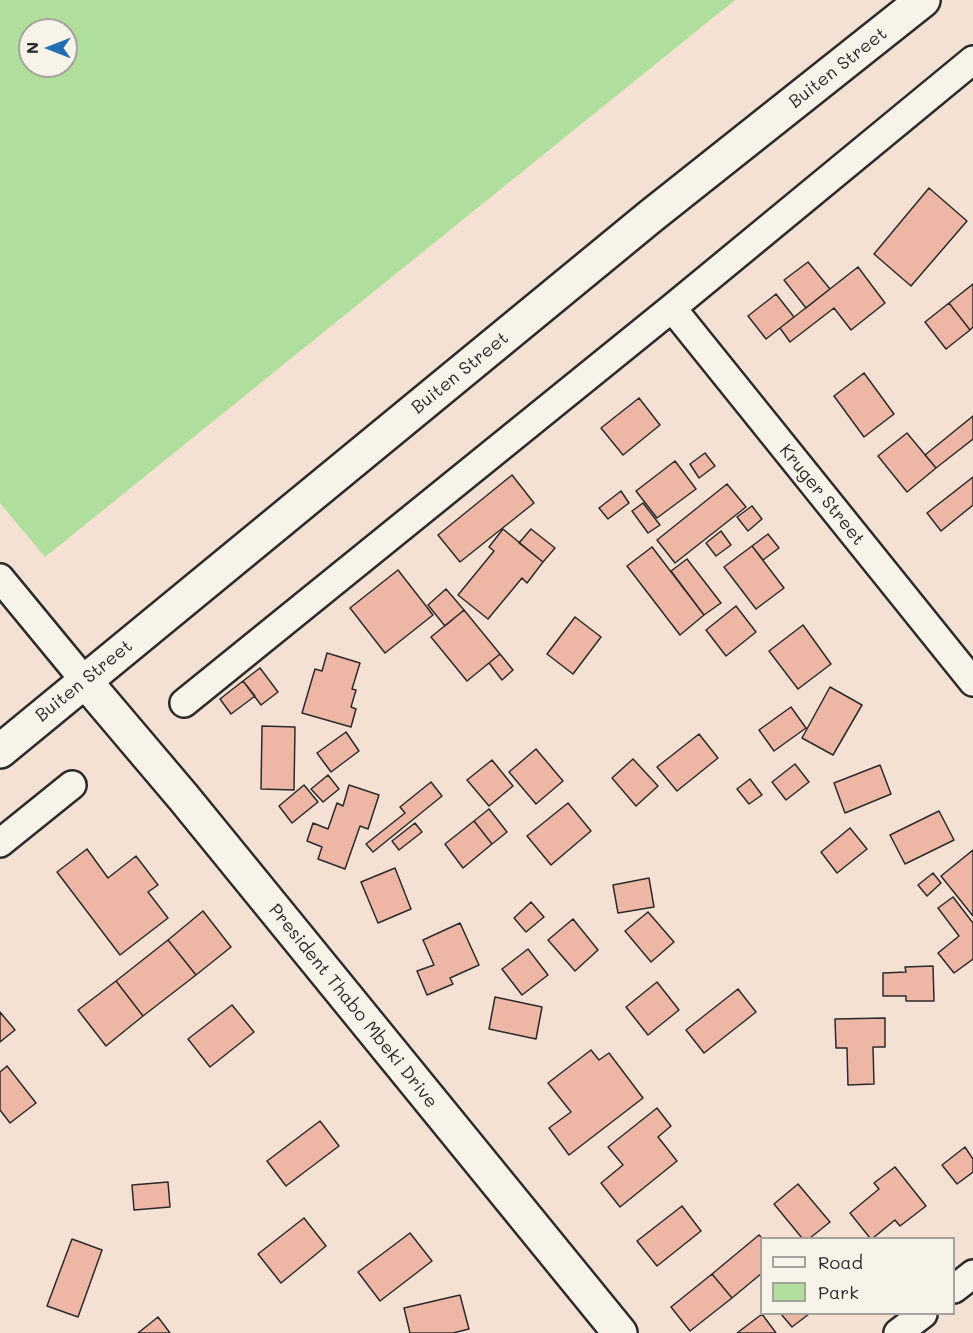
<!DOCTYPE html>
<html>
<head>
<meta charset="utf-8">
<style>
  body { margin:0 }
  #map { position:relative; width:973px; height:1333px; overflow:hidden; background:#f4e1d4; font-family:Mali,sans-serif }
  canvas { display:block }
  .legend { position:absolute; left:760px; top:1237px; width:195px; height:78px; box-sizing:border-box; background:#f7f3e8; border:2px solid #a5a39c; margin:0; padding:8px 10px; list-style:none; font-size:18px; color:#2b2b2b }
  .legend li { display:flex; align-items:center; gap:12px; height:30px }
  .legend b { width:30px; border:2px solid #a5a39c }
  .north { position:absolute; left:18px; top:18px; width:60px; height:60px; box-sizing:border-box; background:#f7f3e8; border:2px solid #a5a39c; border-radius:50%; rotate:270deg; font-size:16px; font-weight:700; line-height:24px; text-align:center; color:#2b2b2b }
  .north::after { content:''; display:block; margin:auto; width:21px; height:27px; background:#1f6fb2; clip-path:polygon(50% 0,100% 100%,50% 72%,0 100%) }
</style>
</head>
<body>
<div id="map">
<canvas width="973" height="1333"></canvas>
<ul class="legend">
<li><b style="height:8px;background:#f7f3e8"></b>Road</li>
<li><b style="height:16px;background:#afde9d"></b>Park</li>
</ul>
<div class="north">N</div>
</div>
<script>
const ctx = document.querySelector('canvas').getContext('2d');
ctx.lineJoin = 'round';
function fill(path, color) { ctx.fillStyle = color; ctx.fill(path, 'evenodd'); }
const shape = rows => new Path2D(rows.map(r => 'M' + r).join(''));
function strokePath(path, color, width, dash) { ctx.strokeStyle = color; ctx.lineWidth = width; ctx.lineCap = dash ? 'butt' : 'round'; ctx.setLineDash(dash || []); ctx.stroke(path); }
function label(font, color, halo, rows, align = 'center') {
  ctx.font = font + ' Mali,sans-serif'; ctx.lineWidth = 5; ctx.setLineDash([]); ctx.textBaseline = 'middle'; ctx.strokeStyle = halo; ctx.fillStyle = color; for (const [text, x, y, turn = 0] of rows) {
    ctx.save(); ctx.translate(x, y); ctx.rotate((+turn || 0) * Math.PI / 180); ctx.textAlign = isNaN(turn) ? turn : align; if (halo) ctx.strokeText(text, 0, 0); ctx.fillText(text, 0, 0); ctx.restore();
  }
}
const green = shape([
  [0,0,735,0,45,557,0,503],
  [30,30,66,30,66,66,30,66]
]);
const building = shape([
  [929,188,967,221,911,286,874,254,929,188],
  [808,262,830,289,806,308,784,280,808,262],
  [858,267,885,303,851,330,834,308,790,342,780,328,858,267],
  [973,284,973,327,970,330,949,303,973,284],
  [776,294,794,317,766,339,748,316,776,294],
  [949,303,970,330,946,349,925,322,949,303],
  [864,373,894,414,864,437,834,396,864,373],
  [639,398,660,425,623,455,601,428,639,398],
  [973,416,973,439,936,468,925,455,973,416],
  [907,433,936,468,907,492,878,456,907,433],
  [705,453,715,466,699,478,690,464,705,453],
  [675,461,696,489,657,518,636,491,675,461],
  [512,475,534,503,460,562,438,535,512,475],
  [973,477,973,505,941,531,927,513,973,477],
  [727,484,746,507,675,563,657,540,727,484],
  [621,491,629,503,608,519,599,508,621,491],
  [643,503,660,525,648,533,632,511,643,503],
  [752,506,762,519,748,531,737,517,752,506],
  [503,529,543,562,527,583,522,578,488,619,458,595,494,551,489,547,503,529],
  [531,529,555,548,543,562,519,543,531,529],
  [721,531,731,545,716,556,706,543,721,531],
  [768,534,779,548,763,560,752,546,768,534],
  [752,546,784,588,756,609,724,567,752,546],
  [652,547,704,615,680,635,627,566,652,547],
  [687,559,721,603,704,615,671,571,687,559],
  [398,570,433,615,385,653,350,608,398,570],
  [446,589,464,610,445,626,428,605,446,589],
  [736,606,756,632,726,656,706,630,736,606],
  [464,610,500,654,467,681,431,637,464,610],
  [575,617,601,637,573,674,547,654,575,617],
  [803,625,831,664,798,689,769,651,803,625],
  [327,653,360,663,352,689,356,690,351,707,356,709,351,727,302,713,315,669,322,671,327,653],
  [500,654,513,670,502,680,489,663,500,654],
  [260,668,278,692,261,705,243,681,260,668],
  [243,681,255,696,231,714,220,699,243,681],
  [830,687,862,705,833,755,802,738,830,687],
  [791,707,806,728,774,751,759,730,791,707],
  [262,726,295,727,294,790,261,789,262,726],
  [346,732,359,751,331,772,317,753,346,732],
  [699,734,718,758,677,791,657,767,699,734],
  [536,749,563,781,536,804,509,772,536,749],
  [633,759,658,786,636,806,612,778,633,759],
  [492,760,513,786,489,806,467,780,492,760],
  [795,764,809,782,786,800,772,782,795,764],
  [880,765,891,794,845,813,834,783,880,765],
  [328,775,339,789,323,802,311,789,328,775],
  [750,779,762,795,749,804,737,789,750,779],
  [431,782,442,796,373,852,366,844,405,813,400,807,431,782],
  [304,785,318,802,292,823,279,806,304,785],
  [349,785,379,795,368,829,360,826,345,869,318,859,322,847,307,841,313,823,328,829,337,803,343,806,349,785],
  [568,803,591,831,551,865,527,836,568,803],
  [489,809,507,832,492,844,474,821,489,809],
  [939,811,954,840,905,864,890,835,939,811],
  [474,821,492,844,463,868,445,844,474,821],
  [415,823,422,832,399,850,392,841,415,823],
  [850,828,867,849,837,873,821,852,850,828],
  [87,849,108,878,136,856,158,885,148,892,168,918,120,955,57,872,87,849],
  [973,850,973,916,941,876,973,850],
  [395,868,411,909,378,923,361,882,395,868],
  [933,873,941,883,927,896,918,885,933,873],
  [649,878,654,907,618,913,613,885,649,878],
  [953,897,973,923,973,959,954,973,938,953,959,936,938,908,953,897],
  [531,902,544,917,526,932,514,918,531,902],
  [203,911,231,947,196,975,168,940,203,911],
  [648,912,674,942,651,962,625,931,648,912],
  [573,919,598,950,575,971,548,940,573,919],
  [460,923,479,965,450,978,453,984,427,995,417,971,434,965,423,940,460,923],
  [168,940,196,975,143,1016,116,981,168,940],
  [528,949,548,975,522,995,502,969,528,949],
  [933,966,934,1001,906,1001,906,996,883,996,883,973,906,972,905,967,933,966],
  [116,981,143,1016,106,1046,78,1010,116,981],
  [657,982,679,1010,648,1035,626,1007,657,982],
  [738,989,756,1012,704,1053,686,1030,738,989],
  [495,997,542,1007,536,1039,489,1029,495,997],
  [232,1005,254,1032,210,1067,188,1039,232,1005],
  [0,1012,15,1030,0,1042,0,1012],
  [885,1018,885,1047,873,1047,874,1084,848,1085,847,1048,836,1048,835,1019,885,1018],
  [591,1050,599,1060,609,1053,643,1098,569,1155,549,1128,571,1112,548,1083,591,1050],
  [7,1066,36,1103,10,1123,0,1110,0,1072,7,1066],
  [657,1108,671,1126,658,1137,677,1161,620,1207,601,1183,623,1165,608,1147,657,1108],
  [320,1121,339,1146,286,1186,267,1161,320,1121],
  [965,1147,973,1159,973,1172,957,1184,942,1165,965,1147],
  [895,1167,926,1206,900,1226,895,1220,873,1238,870,1238,850,1213,879,1189,874,1183,895,1167],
  [168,1182,170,1207,134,1210,132,1185,168,1182],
  [798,1184,830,1222,810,1238,802,1238,774,1204,798,1184],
  [682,1206,701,1231,657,1266,637,1241,682,1206],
  [304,1218,326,1246,281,1283,258,1254,304,1218],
  [410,1233,432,1261,380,1301,358,1272,410,1233],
  [759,1235,762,1238,762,1273,732,1298,712,1274,759,1235],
  [72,1239,102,1250,78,1317,47,1306,72,1239],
  [712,1274,732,1298,690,1331,671,1307,712,1274],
  [460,1295,469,1329,453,1333,410,1333,404,1308,460,1295],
  [762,1314,776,1333,737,1333,762,1314],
  [781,1314,809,1314,792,1327,781,1314],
  [158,1317,170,1333,138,1333,158,1317]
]);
const minor = shape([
  [672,308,973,682],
  [0,578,84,680],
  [184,703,672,308,973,60],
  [0,843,72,785],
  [954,1289,973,1274],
  [898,1333,923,1314]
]);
const tertiary = shape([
  [84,680,184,798,620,1333],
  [0,751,651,216,923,0]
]);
const streetNames = [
  ["Buiten Street",838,68,-38],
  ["Buiten Street",460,373,-39],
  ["Kruger Street",822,495,51],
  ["Buiten Street",84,681,-39],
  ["President Thabo Mbeki Drive",353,1006,51]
];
fill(green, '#afde9d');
fill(building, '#eeb6a4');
strokePath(building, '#2b2b2b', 1.5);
strokePath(minor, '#2b2b2b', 32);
strokePath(tertiary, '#2b2b2b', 38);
strokePath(minor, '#f7f3e8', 27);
strokePath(tertiary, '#f7f3e8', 33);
label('18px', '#2b2b2b', '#f7f3e8', streetNames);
</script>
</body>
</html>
